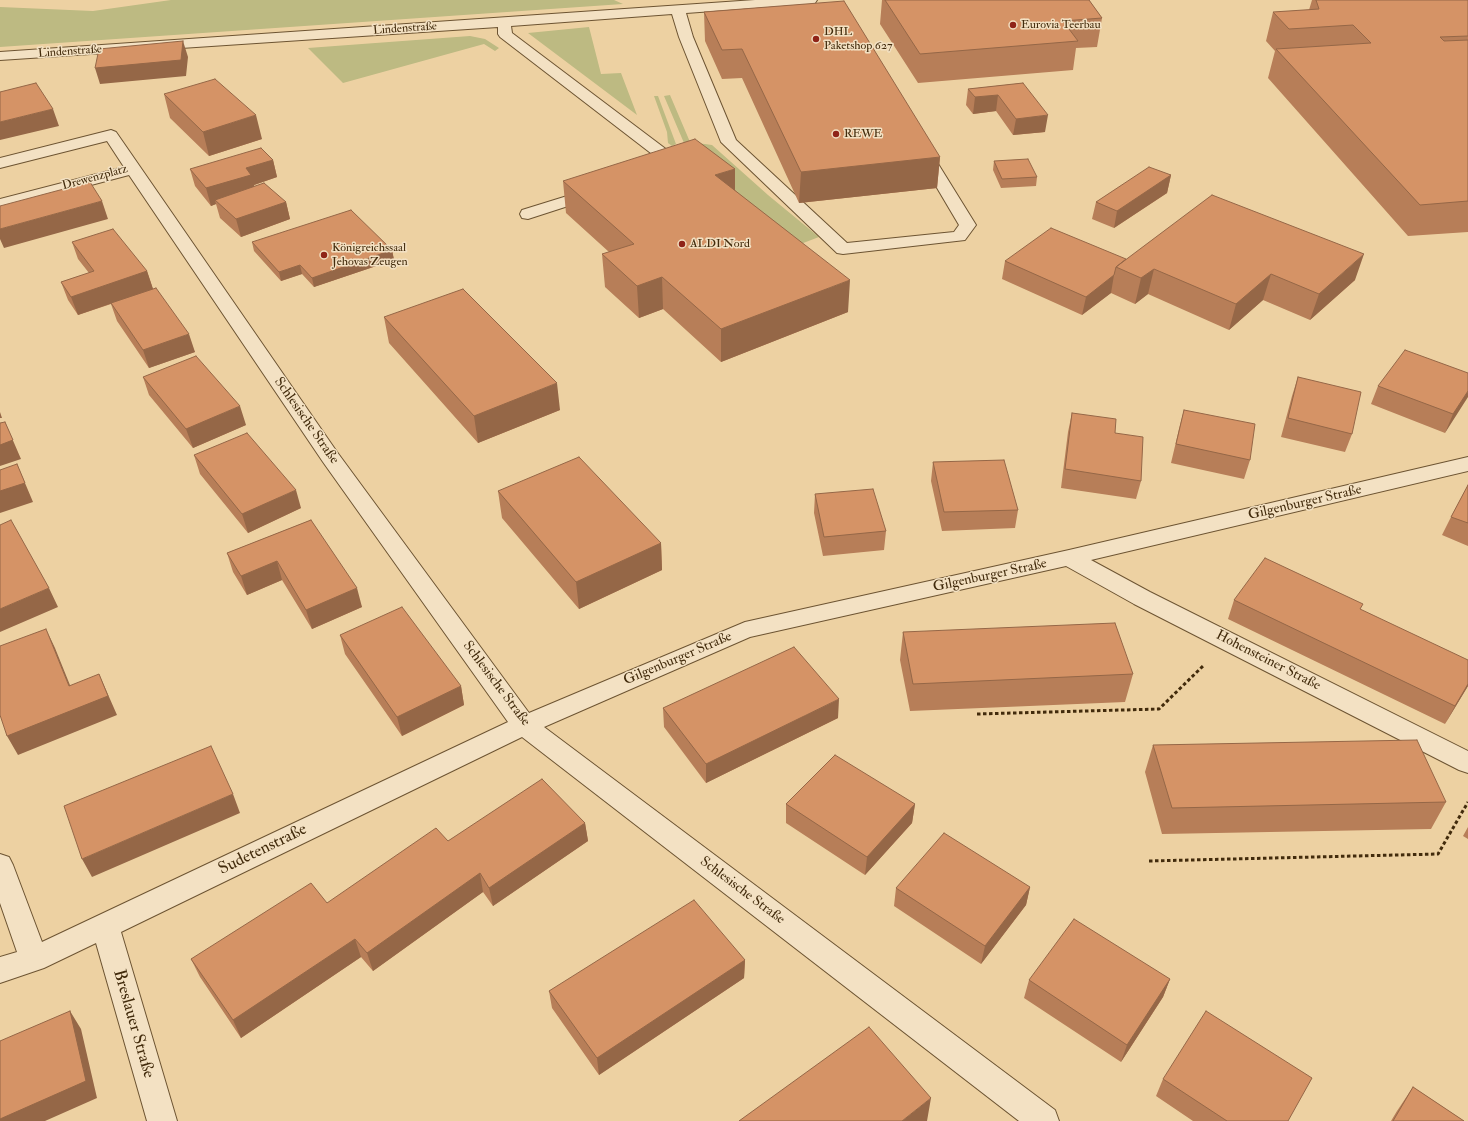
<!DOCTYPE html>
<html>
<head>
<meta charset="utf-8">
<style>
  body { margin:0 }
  canvas { display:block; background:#edd1a2 }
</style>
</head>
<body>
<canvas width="1468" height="1121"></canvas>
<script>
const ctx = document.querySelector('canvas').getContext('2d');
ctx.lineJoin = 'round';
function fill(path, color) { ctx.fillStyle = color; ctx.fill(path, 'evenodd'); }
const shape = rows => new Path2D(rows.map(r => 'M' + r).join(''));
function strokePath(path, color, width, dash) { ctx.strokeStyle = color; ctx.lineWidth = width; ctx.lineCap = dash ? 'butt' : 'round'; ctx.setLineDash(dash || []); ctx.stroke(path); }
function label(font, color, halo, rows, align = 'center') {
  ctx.font = font + ' "IM FELL Double Pica",serif'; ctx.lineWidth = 3; ctx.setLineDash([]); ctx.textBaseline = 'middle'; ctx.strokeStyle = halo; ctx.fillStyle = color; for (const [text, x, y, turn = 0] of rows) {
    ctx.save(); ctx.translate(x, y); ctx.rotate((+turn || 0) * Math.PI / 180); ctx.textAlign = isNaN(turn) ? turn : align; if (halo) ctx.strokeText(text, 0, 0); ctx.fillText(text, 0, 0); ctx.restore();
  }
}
const green = shape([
  [171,0,614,0,623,4,0,47,0,7,93,11],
  [589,27,601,74,621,73,637,115,528,33],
  [470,36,485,39,499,48,495,51,484,44,343,83,308,48],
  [670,95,690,142,712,145,768,195,819,237,798,245,679,148,684,143,664,96],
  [654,96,658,96,676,144,672,146,668,143,667,132]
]);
const path = shape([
  [977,714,1159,709,1203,666],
  [1149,861,1438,854,1468,802]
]);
const minor = shape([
  [755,0,817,0,815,3,810,4,686,13,693,37,736,140,847,243,954,232,959,225,914,149,917,146,922,144,927,146,976,225,965,240,843,254,837,253,721,142,679,37,672,14,511,26,512,33,683,162,685,165,683,168,671,172,665,170,663,167,665,164,500,37,498,34,498,27,0,60,0,52,755,0],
  [111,130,116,132,337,452,529,713,745,622,1069,550,1468,457,1468,471,1091,560,1150,592,1468,751,1468,773,1459,770,1134,604,1066,566,750,637,544,727,1055,1110,1059,1121,1019,1121,522,737,121,932,177,1121,147,1121,96,943,44,968,0,983,0,957,17,952,0,903,0,854,9,857,13,865,42,942,508,722,323,462,129,175,0,209,0,199,124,167,107,141,0,168,0,158,111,130],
  [593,188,599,190,601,193,599,196,528,219,522,218,520,214,522,210,593,188]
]);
const wall = shape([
  [882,0,1089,0,1102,18,1097,47,1076,48,1073,70,918,83,880,24],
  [1312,0,1468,0,1468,232,1408,236,1268,78,1275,51,1266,41,1273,12,1309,10],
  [704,12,940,157,937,188,799,203,742,78,722,79,705,41],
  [1023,83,1045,132,1013,135,996,111,973,114,966,105,968,89],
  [164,94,262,139,209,156,170,118],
  [273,160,277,177,254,185,254,187,286,202,290,219,241,237,220,218,216,204,211,206,195,186,190,169],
  [994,161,1037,177,1036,186,1001,188,993,170],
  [1171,175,1167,193,1114,228,1092,219,1096,202],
  [563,181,735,190,848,312,721,362,663,309,639,318,605,287,602,254,609,252,566,213],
  [72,242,147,271,153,289,195,352,149,368,117,321,111,304,78,315,68,300,61,282,89,273,78,259],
  [252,242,392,250,394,260,314,287,302,274,281,281,254,251],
  [1126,259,1355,280,1310,320,1263,300,1229,330,1148,294,1135,304,1111,293,1082,315,1002,279,1005,261],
  [384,317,560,410,478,443,389,343],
  [143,377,246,425,193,448,149,395],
  [1298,377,1352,434,1345,452,1281,437,1292,396],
  [1378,386,1468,391,1445,433,1371,404],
  [1184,410,1250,460,1244,479,1171,463,1179,429],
  [1072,413,1115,433,1141,481,1136,499,1061,488,1068,432],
  [194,455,301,508,248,533,200,474],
  [933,462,1018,510,1015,528,942,531,931,481],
  [1468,485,1468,546,1442,535,1451,517],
  [498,491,661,543,662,570,579,609,502,518],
  [815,494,886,531,884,550,823,556,814,513],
  [311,520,362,607,312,629,282,580,247,595,233,572,227,553],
  [1234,600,1468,660,1468,686,1445,724,1228,619],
  [903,632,1133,674,1125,702,910,711,900,660],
  [340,635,461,686,464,705,402,736,345,654],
  [663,708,838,718,706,783,664,727],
  [1153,745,1446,802,1431,829,1162,834,1145,772],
  [786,804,915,804,912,823,865,875,786,823],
  [585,823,588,841,493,906,483,892,373,971,361,957,241,1038,200,977,191,959,327,903,448,841],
  [1468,827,1468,839,1463,836],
  [1030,887,1026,905,981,964,894,906,896,888],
  [745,960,744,978,599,1075,552,1008,549,991],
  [1170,979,1163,997,1121,1062,1024,998,1029,980],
  [1163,1079,1288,1121,1193,1121,1156,1096],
  [1413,1087,1464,1121,1391,1121,1397,1111]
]);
const shadedWall = shape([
  [183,41,188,57,186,76,100,84,95,68],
  [998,95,996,111,973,114,975,97],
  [53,109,59,126,0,140,0,122],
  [256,115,262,139,209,156,203,132],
  [1048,115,1045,132,1013,135,1016,119],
  [940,157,937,188,799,203,801,172],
  [273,160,277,177,254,185,256,192,215,200,216,204,211,206,206,188,246,168],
  [735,169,735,200,715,175],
  [1171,175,1167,193,1114,228,1117,211],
  [102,201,108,219,4,248,0,239,0,229],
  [286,202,290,219,241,237,236,219],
  [392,250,394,260,314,287,312,278],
  [1364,254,1355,280,1310,320,1319,294],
  [300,265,302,274,281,281,279,272],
  [1154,269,1148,294,1135,304,1141,278],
  [147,271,153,289,78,315,71,297],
  [1271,274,1263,300,1229,330,1236,304],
  [1114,275,1111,293,1082,315,1086,297],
  [662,277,663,309,639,318,637,286],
  [850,280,848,312,721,362,721,329],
  [189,334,195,352,149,368,143,350],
  [557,383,560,410,478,443,474,416],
  [1468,391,1468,397,1445,433,1453,414],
  [240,406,246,425,193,448,186,429],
  [0,412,2,418,0,418],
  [5,422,21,459,0,466,0,445],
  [17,464,33,502,0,513,0,491],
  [296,490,301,508,248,533,242,514],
  [661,543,662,570,579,609,576,582],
  [277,561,282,580,247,595,241,576],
  [49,588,58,607,0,632,0,609],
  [357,588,362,607,312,629,306,610],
  [46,629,55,648,78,705,69,686],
  [99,674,117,715,18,755,7,736],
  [1468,684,1468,686,1445,724,1455,706],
  [461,686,464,705,402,736,397,717],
  [839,699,838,718,706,783,706,764],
  [233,794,240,813,92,877,82,859],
  [915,804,912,823,865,875,867,857],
  [585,823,588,841,493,906,489,888],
  [480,873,483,892,373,971,367,953],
  [1030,887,1026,905,981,964,985,946],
  [355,939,361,957,241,1038,233,1020],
  [745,960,744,978,599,1075,597,1058],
  [1170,979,1163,997,1121,1062,1127,1045],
  [70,1011,81,1029,97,1098,45,1121,0,1121,0,1119],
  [931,1098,927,1121,902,1121]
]);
const building = shape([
  [885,0,1089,0,1102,18,1063,21,1078,41,920,54,885,0],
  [1316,0,1468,0,1468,36,1440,37,1444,41,1468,40,1468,201,1420,205,1276,49,1371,43,1353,25,1289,29,1273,12,1319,9,1316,0],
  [844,1,940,157,801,172,742,49,722,50,704,12,844,1],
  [183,41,181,60,95,68,99,49,183,41],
  [215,79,256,115,203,132,164,94,215,79],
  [36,83,53,109,0,122,0,92,36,83],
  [1023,83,1048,115,1016,119,998,95,975,97,968,89,1023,83],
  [695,139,735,169,715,175,850,280,721,329,662,277,637,286,602,254,634,244,563,181,695,139],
  [261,148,273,160,246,168,251,175,206,188,190,169,261,148],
  [1028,159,1037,177,1002,179,994,161,1028,159],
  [1149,167,1171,175,1117,211,1096,202,1149,167],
  [90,182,102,201,0,229,0,206,90,182],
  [264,183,286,202,236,219,215,200,264,183],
  [1212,195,1364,254,1319,294,1271,274,1236,304,1154,269,1141,278,1116,267,1212,195],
  [351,210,392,250,312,278,300,265,279,272,252,242,351,210],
  [1051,228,1126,259,1116,267,1114,275,1086,297,1005,261,1051,228],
  [113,229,147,271,71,297,61,282,94,271,72,242,113,229],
  [156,288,189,334,143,350,111,303,156,288],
  [463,289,557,383,474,416,384,317,463,289],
  [1405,350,1468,373,1468,391,1453,414,1378,386,1405,350],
  [196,356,240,406,186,429,143,377,196,356],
  [1298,377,1361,392,1352,434,1288,418,1298,377],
  [1184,410,1255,424,1250,460,1176,444,1184,410],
  [1072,413,1116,419,1115,433,1143,437,1141,481,1065,469,1072,413],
  [5,422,13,440,0,445,0,423,5,422],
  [247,433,296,490,242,514,194,455,247,433],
  [579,457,661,543,576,582,498,491,579,457],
  [1004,460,1018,510,944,512,933,462,1004,460],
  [17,464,25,483,0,491,0,470,17,464],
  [1468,485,1468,523,1451,517,1468,485],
  [873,489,886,531,824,537,815,494,873,489],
  [11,520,49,588,0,609,0,525,11,520],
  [311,520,357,588,306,610,277,561,241,576,227,553,311,520],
  [1265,558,1363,604,1360,609,1468,660,1468,684,1455,706,1234,600,1265,558],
  [402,607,461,686,397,717,340,635,402,607],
  [1115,623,1133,674,913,684,903,632,1115,623],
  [46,629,69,686,99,674,108,696,7,736,0,715,0,646,46,629],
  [794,647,839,699,706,764,663,708,794,647],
  [1417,740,1446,802,1172,808,1153,745,1417,740],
  [211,746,233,794,82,859,64,806,211,746],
  [835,755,915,804,867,857,786,804,835,755],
  [542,779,585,823,489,888,480,873,367,953,355,939,233,1020,191,959,311,883,327,903,436,828,448,841,542,779],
  [944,833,1030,887,985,946,896,888,944,833],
  [694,900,745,960,597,1058,549,991,694,900],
  [1074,919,1170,979,1127,1045,1029,980,1074,919],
  [70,1011,86,1081,0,1119,0,1041,70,1011],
  [1206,1011,1312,1078,1288,1121,1227,1121,1163,1079,1206,1011],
  [869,1027,931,1098,902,1121,739,1121,869,1027],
  [1413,1087,1464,1121,1393,1121,1413,1087]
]);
const markers = [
  [1013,25,4,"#8f2418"],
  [816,39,4,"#8f2418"],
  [836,134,4,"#8f2418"],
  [682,244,4,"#8f2418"],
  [324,255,4,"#8f2418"]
];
const farPoinames = [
  ["Eurovia Teerbau",1021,25],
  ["DHL",824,32],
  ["Paketshop 627",824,46],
  ["REWE",844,134],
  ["ALDI Nord",690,244],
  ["Königreichssaal",332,248],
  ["Jehovas Zeugen",332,262]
];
const farStreetnames = [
  ["Lindenstraße",405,29,-4],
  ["Lindenstraße",70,52,-4],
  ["Drewenzplatz",95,178,-15]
];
const streetNames = [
  ["Schlesische Straße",306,421,55],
  ["Gilgenburger Straße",1305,503,-13],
  ["Gilgenburger Straße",990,576,-12],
  ["Gilgenburger Straße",678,659,-23],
  ["Hohensteiner Straße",1268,661,27],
  ["Schlesische Straße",496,684,53],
  ["Schlesische Straße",742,891,37]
];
const nearStreetnames = [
  ["Sudetenstraße",263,850,-26],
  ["Breslauer Straße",133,1024,74]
];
fill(green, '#bdba82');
strokePath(minor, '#6d5432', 2);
strokePath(path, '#422b0c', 3, [3.5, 2.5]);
fill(minor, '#f3e1c3');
fill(wall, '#b77e58');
fill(shadedWall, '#956747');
fill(building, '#d59366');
strokePath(building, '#956747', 1);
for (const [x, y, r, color] of markers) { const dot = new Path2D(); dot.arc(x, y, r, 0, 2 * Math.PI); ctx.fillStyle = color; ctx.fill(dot); strokePath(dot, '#f3e1c3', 1.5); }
label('12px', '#422b0c', '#f3e1c3', farPoinames, 'left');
label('12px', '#422b0c', '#f3e1c3', farStreetnames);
label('14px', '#422b0c', '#f3e1c3', streetNames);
label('17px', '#422b0c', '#f3e1c3', nearStreetnames);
</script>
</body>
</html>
